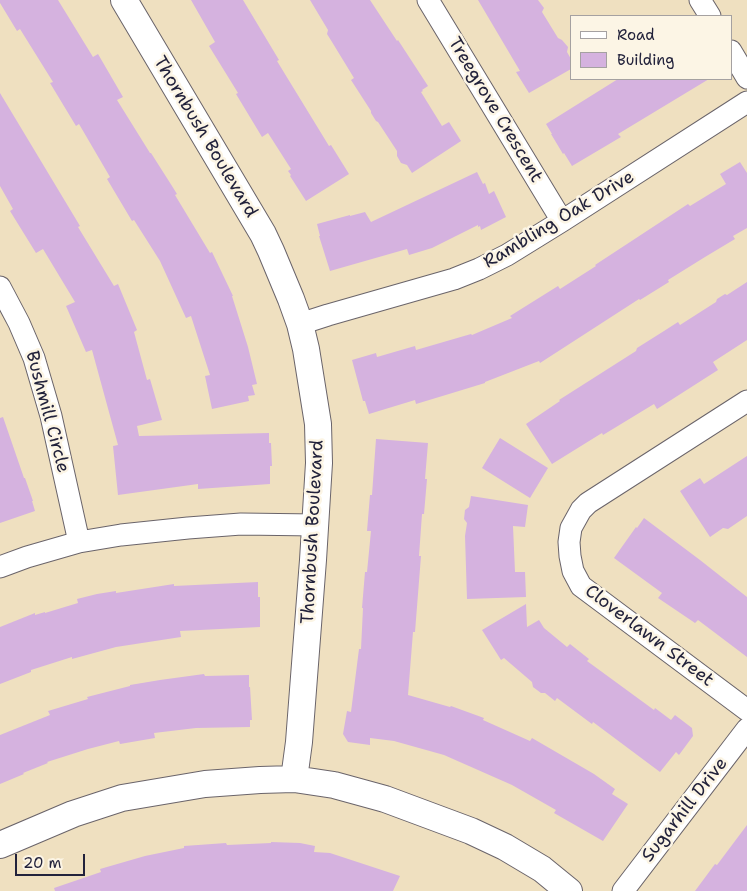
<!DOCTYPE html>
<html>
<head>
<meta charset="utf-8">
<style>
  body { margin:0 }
  #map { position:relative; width:747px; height:891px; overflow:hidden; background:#efe0c0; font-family:"Shantell Sans",sans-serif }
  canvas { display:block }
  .legend { position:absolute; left:570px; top:15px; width:162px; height:65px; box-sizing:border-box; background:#fcf5e5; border:1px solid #a5a1a1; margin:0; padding:6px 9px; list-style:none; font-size:15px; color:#22223b }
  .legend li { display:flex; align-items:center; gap:10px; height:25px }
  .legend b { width:25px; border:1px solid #a5a1a1 }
  .scale { position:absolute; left:15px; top:854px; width:70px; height:22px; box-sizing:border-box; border:2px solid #22223b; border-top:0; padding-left:6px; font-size:15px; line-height:18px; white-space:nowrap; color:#22223b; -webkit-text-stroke:4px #fcf5e5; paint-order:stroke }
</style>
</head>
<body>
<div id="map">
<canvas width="747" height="891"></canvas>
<ul class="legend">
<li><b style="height:6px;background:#fff"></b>Road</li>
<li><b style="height:14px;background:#d5b2df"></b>Building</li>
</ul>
<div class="scale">20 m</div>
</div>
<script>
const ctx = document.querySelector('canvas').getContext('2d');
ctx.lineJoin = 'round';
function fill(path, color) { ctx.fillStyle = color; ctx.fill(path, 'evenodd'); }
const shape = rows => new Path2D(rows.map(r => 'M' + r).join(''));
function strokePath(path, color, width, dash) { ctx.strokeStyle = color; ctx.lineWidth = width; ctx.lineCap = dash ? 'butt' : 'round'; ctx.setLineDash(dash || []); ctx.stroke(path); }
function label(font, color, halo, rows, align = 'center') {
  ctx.font = font + ' "Shantell Sans",sans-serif'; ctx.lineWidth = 5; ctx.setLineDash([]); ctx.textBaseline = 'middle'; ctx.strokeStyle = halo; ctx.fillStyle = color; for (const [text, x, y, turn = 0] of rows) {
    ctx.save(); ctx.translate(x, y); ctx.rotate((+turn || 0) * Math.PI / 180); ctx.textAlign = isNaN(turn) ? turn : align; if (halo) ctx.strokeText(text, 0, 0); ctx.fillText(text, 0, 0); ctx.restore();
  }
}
const building = shape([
  [0,0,58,0,93,57,98,54,123,97,117,100,150,153,151,153,172,186,177,194,175,195,210,253,212,252,233,296,232,296,248,347,257,384,252,385,255,395,248,396,249,401,212,409,205,376,210,375,191,316,186,318,160,261,134,220,132,221,107,179,110,177,79,124,76,126,50,83,53,82,20,29,17,31,0,3],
  [191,0,243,0,279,60,277,61,329,146,331,145,349,174,306,201,290,176,291,175,288,171,291,169,268,133,262,137,236,94,238,93,209,46,215,42],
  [310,0,370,0,397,41,398,40,428,86,422,90,423,91,421,92,442,126,449,122,461,141,412,173,407,165,401,163,397,156,397,151,378,122,376,121,371,113,371,111,351,80,354,78,332,42,327,34,328,30],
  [478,0,538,0,544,8,542,12,558,38,562,40,568,47,567,52,571,59,571,69,529,93,516,72,520,71],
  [618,79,709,79,618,134,621,137,572,166,564,153,563,154,551,134,552,134,546,124],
  [0,93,80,226,78,227,114,286,118,284,137,330,134,332,147,380,150,379,162,420,137,426,139,436,269,433,269,443,271,443,272,466,270,466,270,484,198,489,198,484,118,495,113,446,118,445,92,350,86,352,66,306,75,302,43,249,36,253,10,211,13,209,0,186],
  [740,162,747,173,747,228,733,236,735,239,705,257,668,280,669,282,640,300,639,299,540,363,539,361,485,382,485,383,449,394,416,404,415,400,369,414,365,401,363,401,352,360,376,353,377,357,415,346,416,350,471,334,472,335,512,318,510,316,558,286,560,289,596,266,595,265,688,204,690,206,726,184,720,174],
  [477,172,483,184,485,183,489,194,494,191,506,217,481,230,480,226,478,227,478,225,432,248,409,255,407,249,330,271,319,236,320,236,317,224,350,215,350,216,365,212,371,222],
  [747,282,747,340,713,362,718,370,657,409,654,404,603,435,602,433,552,464,526,424,560,401,559,400,636,351,637,348,664,331,678,322,680,325,716,302,717,299,725,294,727,295],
  [3,417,24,478,25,478,33,501,32,501,35,511,0,523,0,418],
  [500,438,548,468,530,498,482,468],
  [376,439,428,443,425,479,427,479,424,514,422,514,419,556,421,556,415,632,413,632,408,695,450,707,451,706,484,718,483,720,530,741,532,738,594,774,615,789,612,794,628,804,603,841,554,813,556,810,512,785,444,755,394,741,370,738,370,745,348,742,343,734,347,711,351,712,359,649,361,649,363,608,362,608,365,572,367,572,371,531,367,531,370,495,372,495],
  [747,456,747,516,728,529,723,528,710,537,680,491,700,478,704,484],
  [471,496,528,505,525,527,513,526,515,572,525,572,526,597,467,599,465,536,467,523,464,519,465,510,469,507],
  [644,518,700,560,747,597,747,657,698,620,695,623,658,598,662,593,614,558,636,527,637,528],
  [258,582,258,597,260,597,260,627,180,631,181,637,116,647,72,659,72,657,31,670,31,672,0,684,0,627,35,613,35,615,45,612,45,613,78,603,77,599,97,594,116,591,116,593,174,584,174,586],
  [526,604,527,627,539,620,544,628,567,647,570,644,589,659,587,661,654,710,655,708,671,720,675,715,692,728,693,736,679,755,676,752,660,772,593,722,592,724,557,698,555,701,545,693,541,693,533,687,532,682,504,658,501,660,482,630],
  [204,674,205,676,249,675,249,687,250,687,252,720,250,720,250,727,196,728,154,733,155,738,120,744,119,741,88,749,47,762,48,763,23,773,24,774,0,784,0,735,50,715,48,711,88,699,87,697,130,686,130,685,160,680],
  [747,825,747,891,695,891,715,864,717,865],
  [271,842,300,843,315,846,314,852,330,853,400,876,393,891,55,891,54,888,101,872,100,869,145,856,184,848,184,846,226,843,227,845,271,843]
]);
const minor = shape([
  [428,0,562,221],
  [700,0,710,16],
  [731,51,747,78],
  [0,287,19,323,34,358,51,416,79,542],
  [300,324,328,315,454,279,479,269,507,255,562,221,747,102],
  [747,401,588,503,581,510,571,528,569,542,570,556,573,571,581,586,747,710],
  [0,567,27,557,79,542,121,535,188,528,241,524,316,525],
  [623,891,747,729]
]);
const tertiary = shape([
  [124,0,263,234,271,251,291,299,300,324,306,349,318,424,319,463,313,560,299,742,294,779],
  [0,845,73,814,122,798,205,784,260,780,294,779,334,785,385,799,471,831,505,847,542,869,569,891]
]);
const streetNames = [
  ["Treegrove Crescent",495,110,59],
  ["Thornbush Boulevard",205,137,59],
  ["Rambling Oak Drive",559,220,-31],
  ["Bushmill Circle",47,412,75],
  ["Thornbush Boulevard",313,532,-87],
  ["Cloverlawn Street",649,636,37],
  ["Sugarhill Drive",685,810,-52]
];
fill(building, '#d5b2df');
strokePath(minor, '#6a646a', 23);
strokePath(tertiary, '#6a646a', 28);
strokePath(minor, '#fff', 21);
strokePath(tertiary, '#fff', 26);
label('18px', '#22223b', '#fcf5e5', streetNames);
</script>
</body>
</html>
